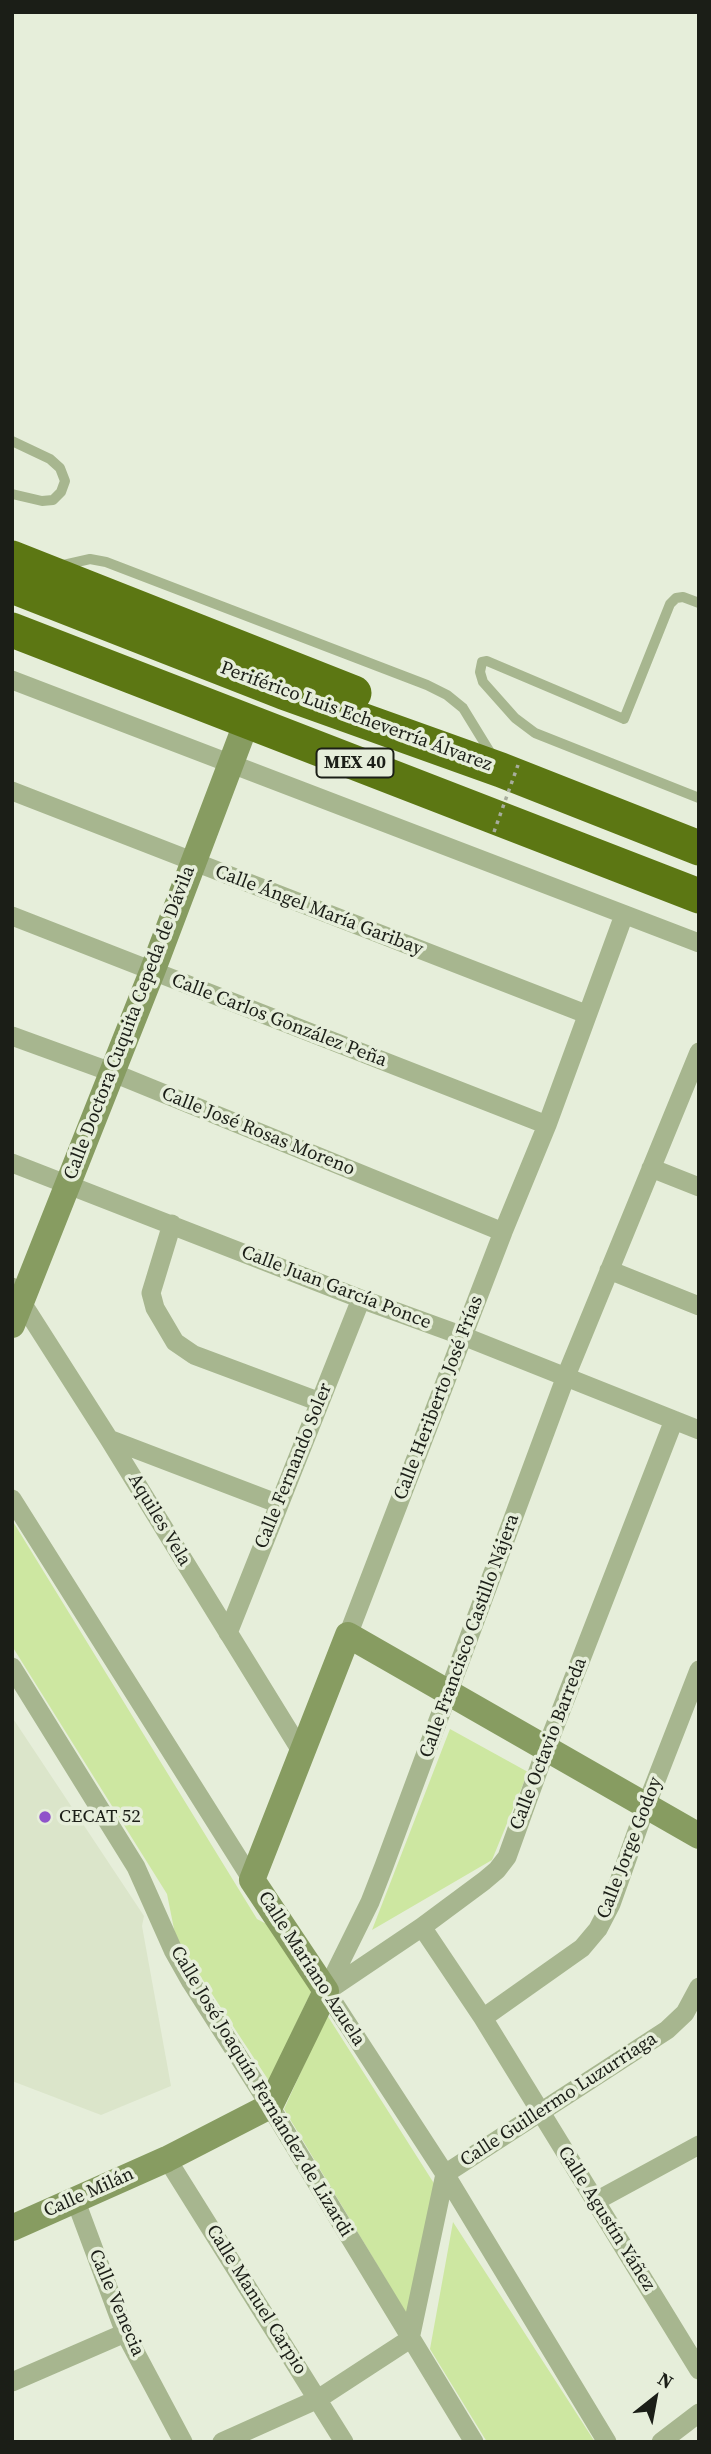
<!DOCTYPE html>
<html>
<head>
<meta charset="utf-8">
<style>
  body { margin:0 }
  #map { position:relative; width:711px; height:2454px; overflow:hidden; background:#e6eeda; font-family:"Source Serif 4",serif }
  canvas { display:block }
  .frame { position:absolute; inset:0; border:14px solid #1b1e17; pointer-events:none }
  .north { position:absolute; left:620px; top:2363px; width:70px; height:70px; -webkit-text-stroke:5px #e6eeda; paint-order:stroke; rotate:31deg; font-size:19px; font-weight:700; line-height:28px; text-align:center; color:#1b1e17 }
  .north::after { content:''; display:block; margin:auto; width:24px; height:32px; background:#1b1e17; clip-path:polygon(50% 0,100% 100%,50% 72%,0 100%) }
</style>
</head>
<body>
<div id="map">
<canvas width="711" height="2454"></canvas>
<div class="frame"></div>
<div class="north">N</div>
</div>
<script>
const ctx = document.querySelector('canvas').getContext('2d');
ctx.lineJoin = 'round';
function fill(path, color) { ctx.fillStyle = color; ctx.fill(path, 'evenodd'); }
const shape = rows => new Path2D(rows.map(r => 'M' + r).join(''));
function strokePath(path, color, width, dash) { ctx.strokeStyle = color; ctx.lineWidth = width; ctx.lineCap = dash ? 'butt' : 'round'; ctx.setLineDash(dash || []); ctx.stroke(path); }
function label(font, color, halo, rows, align = 'center') {
  ctx.font = font + ' "Source Serif 4",serif'; ctx.lineWidth = 7; ctx.setLineDash([]); ctx.textBaseline = 'middle'; ctx.strokeStyle = halo; ctx.fillStyle = color; for (const [text, x, y, turn = 0] of rows) {
    ctx.save(); ctx.translate(x, y); ctx.rotate((+turn || 0) * Math.PI / 180); ctx.textAlign = isNaN(turn) ? turn : align; if (halo) ctx.strokeText(text, 0, 0); ctx.fillText(text, 0, 0); ctx.restore();
  }
}
const built = shape([
  [12,1717,144,1916,142,1926,171,2086,101,2115,12,2081]
]);
const green = shape([
  [12,1520,257,1919,276,1929,313,1988,269,2081,176,1939,167,1894,12,1646],
  [450,1729,528,1772,492,1860,372,1930],
  [327,2015,435,2185,409,2318,284,2109],
  [453,2222,595,2442,487,2442,430,2349]
]);
const lane = shape([
  [12,441,50,459,60,468,65,481,61,492,53,500,42,501,12,494],
  [59,566,90,559,106,562,427,685,447,695,463,708,493,757],
  [699,603,683,597,676,598,670,604,624,719,487,661,482,662,480,672,483,682,515,718,535,733,699,798]
]);
const street = shape([
  [12,680,699,943],
  [12,791,586,1014],
  [12,916,547,1125],
  [12,1036,111,1072,503,1232],
  [12,1163,361,1299,463,1336,699,1430],
  [651,1168,699,1187],
  [172,1224,151,1293,155,1308,175,1342,194,1355,320,1402],
  [609,1270,699,1306],
  [12,1287,109,1439,303,1754],
  [109,1439,279,1504],
  [12,1499,252,1880],
  [228,1633,361,1299],
  [348,1635,503,1232,547,1125,624,915],
  [12,1667,136,1867,173,1950,191,1982,270,2106,474,2442],
  [422,1927,483,2018,699,2370],
  [326,1991,370,1902,384,1866,566,1376,699,1052],
  [326,1991,445,2174,607,2442],
  [327,1991,422,1927,484,1881,497,1870,507,1857,546,1749,674,1420],
  [483,2018,582,1948,598,1929,611,1904,646,1806,699,1670],
  [167,2159,344,2442],
  [75,2199,125,2333,183,2442],
  [596,2201,699,2145],
  [12,2382,125,2333],
  [222,2442,318,2399,410,2339,445,2174,667,2030,685,2013,699,1987],
  [661,2442,699,2413]
]);
const secondary = shape([
  [12,1325,152,972,247,721],
  [12,2228,167,2159,270,2106,326,1991,252,1880,348,1635,699,1836]
]);
const highway = shape([
  [12,558,354,693],
  [12,586,283,692,501,770,699,848],
  [12,630,699,896]
]);
const pathBridge = shape([
  [494,832,518,765]
]);
const markers = [
  [45,1817,7,"#8f53ca"]
];
const shields = [
  [355,763,77]
];
const shieldNames = [
  ["MEX 40",355,763]
];
const streetNames = [
  ["Periférico Luis Echeverría Álvarez",356,717,20],
  ["Calle Ángel María Garibay",319,911,21],
  ["Calle Carlos González Peña",279,1021,21],
  ["Calle Doctora Cuquita Cepeda de Dávila",130,1023,-69],
  ["Calle José Rosas Moreno",258,1132,22],
  ["Calle Juan García Ponce",336,1288,21],
  ["Calle Heriberto José Frías",439,1398,-69],
  ["Calle Fernando Soler",294,1466,-68],
  ["Aquiles Vela",159,1520,59],
  ["Calle Francisco Castillo Nájera",470,1636,-70],
  ["Calle Octavio Barreda",549,1744,-69],
  ["Calle Jorge Godoy",630,1848,-69],
  ["Calle Mariano Azuela",311,1969,57],
  ["Calle José Joaquín Fernández de Lizardi",261,2092,59],
  ["Calle Guillermo Luzurriaga",559,2100,-33],
  ["Calle Milán",89,2193,-24],
  ["Calle Agustín Yáñez",606,2219,58],
  ["Calle Manuel Carpio",256,2300,58],
  ["Calle Venecia",116,2303,67]
];
const poiNames = [
  ["CECAT 52",59,1817]
];
fill(built, '#dbe5ca');
fill(green, '#cde7a1');
strokePath(lane, '#a7b68f', 10);
strokePath(street, '#a7b68f', 19);
strokePath(secondary, '#879c61', 26);
strokePath(highway, '#5c7713', 35);
strokePath(pathBridge, '#a7ad9d', 3.5, [3.5, 5]);
for (const [x, y, r, color] of markers) { const dot = new Path2D(); dot.arc(x, y, r, 0, 2 * Math.PI); ctx.fillStyle = color; ctx.fill(dot); strokePath(dot, '#e6eeda', 2.5); }
for (const [x, y, w] of shields) { const box = new Path2D(); box.roundRect(x - w / 2, y - 14.5, w, 29, 5); ctx.fillStyle = '#e6eeda'; ctx.fill(box); strokePath(box, '#1b1e17', 2); }
label('bold 18px', '#1b1e17', null, shieldNames);
label('19px', '#1b1e17', '#e6eeda', streetNames);
label('19px', '#1b1e17', '#e6eeda', poiNames, 'left');
</script>
</body>
</html>
